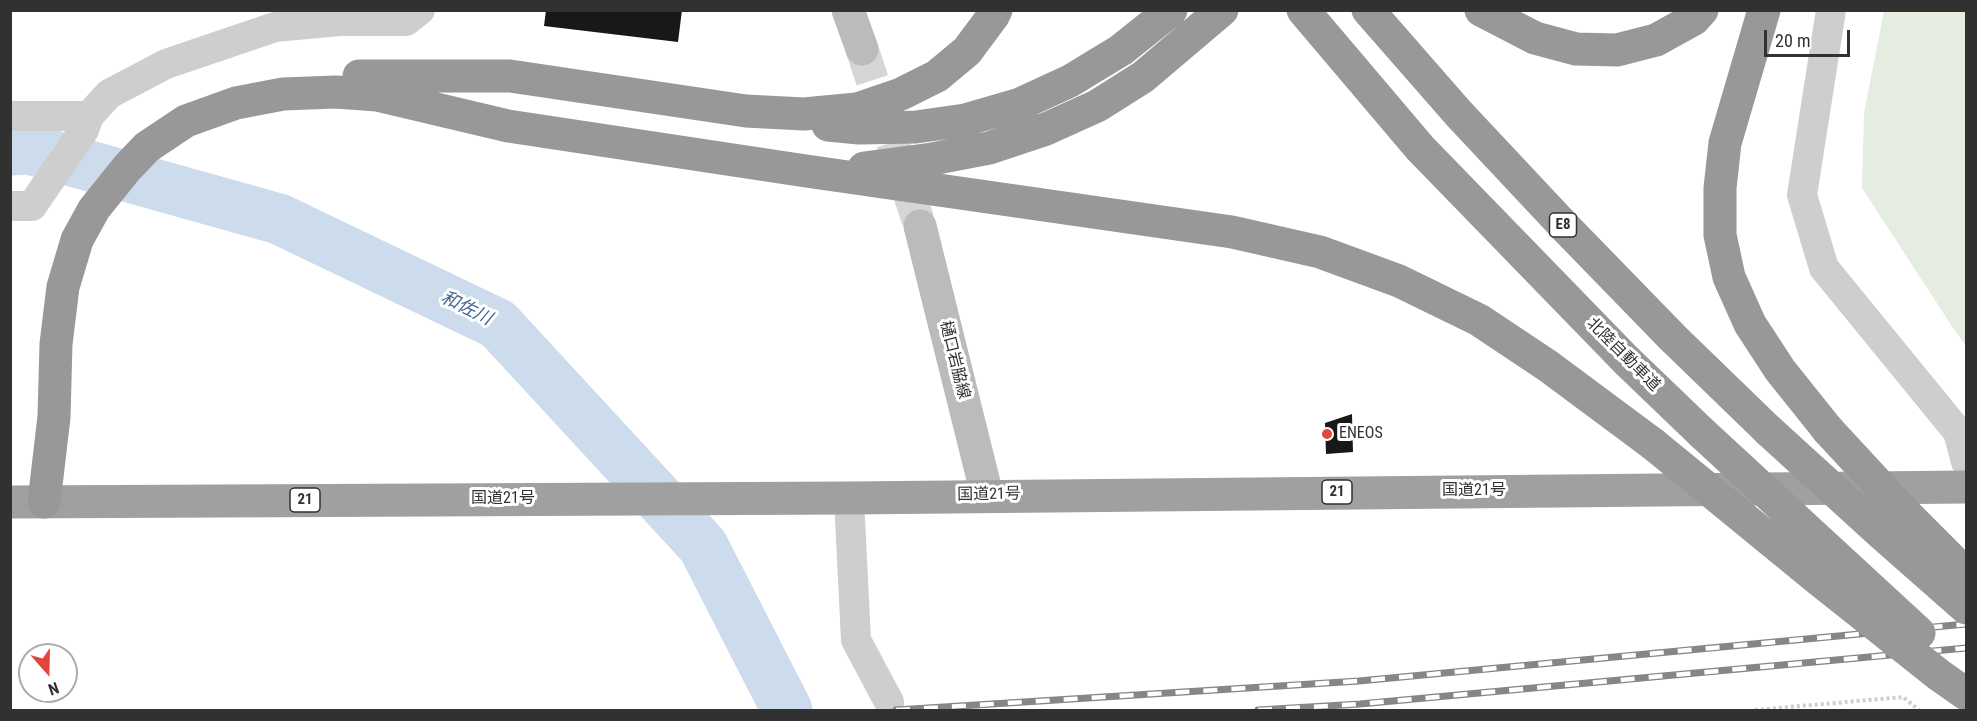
<!DOCTYPE html>
<html>
<head>
<meta charset="utf-8">
<style>
  body { margin:0 }
  #map { position:relative; width:1977px; height:721px; overflow:hidden; background:#fff; font-family:"Roboto Condensed",sans-serif }
  canvas { display:block }
  .frame { position:absolute; inset:0; border:12px solid #313131; pointer-events:none }
  .north { position:absolute; left:18px; top:643px; width:60px; height:60px; box-sizing:border-box; background:#fff; border:2px solid #adadad; border-radius:50%; rotate:160deg; font-size:16px; font-weight:700; line-height:24px; text-align:center; color:#313131 }
  .north::after { content:''; display:block; margin:auto; width:21px; height:27px; background:#e1463a; clip-path:polygon(50% 0,100% 100%,50% 72%,0 100%) }
  .scale { position:absolute; left:1764px; top:30px; width:86px; height:27px; box-sizing:border-box; border:3px solid #313131; border-top:0; padding-left:8px; font-size:18px; line-height:21px; white-space:nowrap; color:#313131; -webkit-text-stroke:4px #fff; paint-order:stroke }
</style>
</head>
<body>
<div id="map">
<canvas width="1977" height="721"></canvas>
<div class="frame"></div>
<div class="north">N</div>
<div class="scale">20 m</div>
</div>
<script>
const ctx = document.querySelector('canvas').getContext('2d');
ctx.lineJoin = 'round';
function fill(path, color) { ctx.fillStyle = color; ctx.fill(path, 'evenodd'); }
const shape = rows => new Path2D(rows.map(r => 'M' + r).join(''));
function strokePath(path, color, width, dash) { ctx.strokeStyle = color; ctx.lineWidth = width; ctx.lineCap = dash ? 'butt' : 'round'; ctx.setLineDash(dash || []); ctx.stroke(path); }
function label(font, color, halo, rows, align = 'center') {
  ctx.font = font + ' "Roboto Condensed","Noto Sans JP",sans-serif'; ctx.lineWidth = 6; ctx.setLineDash([]); ctx.textBaseline = 'middle'; ctx.strokeStyle = halo; ctx.fillStyle = color; for (const [text, x, y, turn = 0] of rows) {
    ctx.save(); ctx.translate(x, y); ctx.rotate((+turn || 0) * Math.PI / 180); ctx.textAlign = isNaN(turn) ? turn : align; if (halo) ctx.strokeText(text, 0, 0); ctx.fillText(text, 0, 0); ctx.restore();
  }
}
const green = shape([
  [1884,11,1966,11,1966,346,1953,328,1862,188,1864,113]
]);
const river = shape([
  [10,150,29,149,279,219,498,324,703,546,787,710]
]);
const building = shape([
  [546,10,682,10,678,42,544,26],
  [1352,414,1353,452,1326,454,1325,423]
]);
const secondaryTunnel = shape([
  [862,49,920,226]
]);
const path = shape([
  [1755,710,1903,697,1919,710]
]);
const minor = shape([
  [1831,10,1802,195,1824,268,1958,432,1966,462],
  [10,116,89,116],
  [10,206,32,206,84,130,89,116,109,94,166,64,275,27,339,21,406,21,420,10],
  [849,498,856,640,889,702]
]);
const secondary = shape([
  [848,10,862,49],
  [920,226,987,495]
]);
const trunk = shape([
  [10,502,849,498,1966,487]
]);
const motorway = shape([
  [1303,10,1420,148,1626,360,1702,433],
  [1368,10,1459,114,1565,227,1673,338,1768,430],
  [1481,10,1535,38,1576,49,1617,50,1656,40,1694,19,1702,10],
  [1764,10,1725,143,1720,188,1720,235,1729,277,1750,324,1780,370,1828,430],
  [359,76,510,76,746,111,804,114,857,109,901,94,937,76,967,51,993,16,996,10],
  [828,125,859,128,916,127,965,120,1020,104,1070,81,1121,50,1171,10],
  [864,168,932,159,989,148,1046,129,1097,106,1143,77,1222,10],
  [44,502,54,417,56,344,63,287,77,240,94,209,127,168,147,147,186,121,236,103,283,94,336,92,377,95,508,126,806,171,1232,232,1320,252,1399,281,1479,320,1548,366,1653,444]
]);
const rail = shape([
  [896,710,1359,681,1966,624],
  [1258,710,1360,704,1966,648]
]);
const motorwayBridge = shape([
  [1768,430,1881,533,1966,608],
  [1828,430,1903,511,1966,574],
  [1702,433,1919,633],
  [1653,444,1818,579,1939,675,1966,694]
]);
const markers = [
  [1327,434,6,"#e1463a"]
];
const shields = [
  [1563,225,27],
  [1337,492,30],
  [305,500,30]
];
const shieldNames = [
  ["E8",1563,225],
  ["21",1337,492],
  ["21",305,500]
];
const streetNames = [
  ["北陸自動車道",1623,355,45],
  ["樋口岩脇線",954,360,76],
  ["国道21号",1474,491],
  ["国道21号",989,495,-1],
  ["国道21号",503,499]
];
const poiNames = [
  ["ENEOS",1339,434]
];
const waterNames = [
  ["和佐川",466,309,26]
];
fill(green, '#e5ede0');
strokePath(river, '#cddcec', 51);
fill(building, '#181818');
strokePath(secondaryTunnel, '#d6d6d6', 33, [33, 16]);
strokePath(path, '#cecece', 4, [3, 3]);
strokePath(minor, '#cecece', 30);
strokePath(secondary, '#bbb', 33);
strokePath(trunk, '#a0a0a0', 33);
strokePath(motorway, '#989898', 33);
strokePath(rail, '#868686', 7);
strokePath(rail, '#fff', 4.5, [14]);
strokePath(motorwayBridge, '#989898', 33);
for (const [x, y, r, color] of markers) { const dot = new Path2D(); dot.arc(x, y, r, 0, 2 * Math.PI); ctx.fillStyle = color; ctx.fill(dot); strokePath(dot, '#fff', 2); }
for (const [x, y, w] of shields) { const box = new Path2D(); box.roundRect(x - w / 2, y - 12, w, 24, 4.5); ctx.fillStyle = '#fff'; ctx.fill(box); strokePath(box, '#313131', 1.5); }
label('bold 15px', '#313131', null, shieldNames);
label('16px', '#313131', '#fff', streetNames);
label('16px', '#313131', '#fff', poiNames, 'left');
label('italic 18px', '#406692', '#fff', waterNames);
</script>
</body>
</html>
